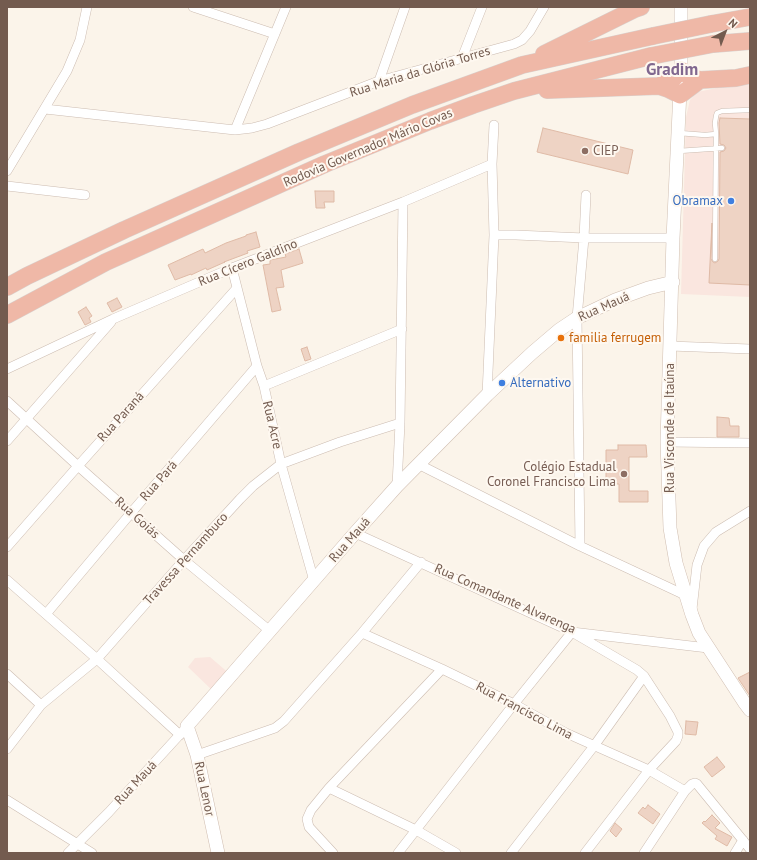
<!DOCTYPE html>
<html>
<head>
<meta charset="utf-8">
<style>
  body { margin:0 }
  #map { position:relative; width:757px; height:860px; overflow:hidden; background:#fbf4ea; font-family:"PT Sans",sans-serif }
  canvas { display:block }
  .frame { position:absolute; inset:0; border:8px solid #735b4f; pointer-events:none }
  .north { position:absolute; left:705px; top:12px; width:40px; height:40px; -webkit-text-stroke:3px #fef8f0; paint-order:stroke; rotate:42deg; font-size:11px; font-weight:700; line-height:16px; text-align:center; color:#735b4f }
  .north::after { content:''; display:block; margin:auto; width:14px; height:18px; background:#735b4f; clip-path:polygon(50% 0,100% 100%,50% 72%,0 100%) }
</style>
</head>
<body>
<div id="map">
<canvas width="757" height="860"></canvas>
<div class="frame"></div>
<div class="north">N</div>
</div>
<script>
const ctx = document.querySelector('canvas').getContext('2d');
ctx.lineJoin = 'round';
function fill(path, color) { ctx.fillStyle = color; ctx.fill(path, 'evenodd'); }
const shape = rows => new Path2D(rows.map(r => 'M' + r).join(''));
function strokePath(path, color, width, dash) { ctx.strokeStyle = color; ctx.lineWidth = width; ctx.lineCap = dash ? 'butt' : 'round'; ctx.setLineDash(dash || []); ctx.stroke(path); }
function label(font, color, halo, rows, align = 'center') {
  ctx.font = font + ' "PT Sans",sans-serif'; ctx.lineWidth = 4; ctx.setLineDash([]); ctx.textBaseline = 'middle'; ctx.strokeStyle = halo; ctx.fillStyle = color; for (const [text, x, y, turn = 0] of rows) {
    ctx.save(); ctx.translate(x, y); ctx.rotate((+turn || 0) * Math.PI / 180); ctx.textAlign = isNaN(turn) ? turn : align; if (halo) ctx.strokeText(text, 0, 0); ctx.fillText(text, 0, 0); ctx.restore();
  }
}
const commercial = shape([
  [750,84,750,297,681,294,686,117,690,100,697,92,727,86],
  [210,657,231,675,214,692,188,667,195,658]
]);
const building = shape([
  [720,118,750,119,750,285,709,283,712,223,711,259,713,262,715,263,718,261,719,259,720,152,724,151,726,148,724,145,720,144,719,123,720,118],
  [543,128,633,150,628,174,537,152,543,128],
  [315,191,334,191,334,202,324,202,325,208,316,208,315,191],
  [256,232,260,247,247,251,248,253,224,262,225,262,207,270,206,268,191,275,191,274,175,280,168,265,203,249,205,253,226,243,246,236,246,235,256,232],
  [299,249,303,263,281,270,284,287,276,288,281,310,272,312,263,265,270,264,270,260,286,257,285,254,299,249],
  [117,298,122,307,112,312,107,303,117,298],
  [86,307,92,316,89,318,91,322,85,325,78,312,86,307],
  [307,347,311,359,305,361,301,349,307,347],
  [717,417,729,418,730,426,739,426,739,437,717,437,717,417],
  [618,445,646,445,647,457,629,457,629,491,648,491,648,502,619,502,619,484,606,484,606,450,618,450,618,445],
  [750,672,750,696,738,678,750,672],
  [686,721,698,722,696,735,685,734,686,721],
  [717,757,725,767,712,777,704,767,717,757],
  [648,805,660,814,653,824,638,813,643,807,645,809,648,805],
  [712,815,720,823,715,828,732,837,727,846,715,839,717,836,702,823,704,821,705,822,712,815],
  [615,823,622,829,616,837,610,831,615,823]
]);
const lane = shape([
  [679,133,705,135,716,134,715,123,716,116,717,113,722,111,750,110],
  [679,151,722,148],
  [715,259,716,134]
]);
const street = shape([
  [193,7,275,34],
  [462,58,482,7],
  [379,81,405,7],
  [45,109,235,130,252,128,267,124,379,81,514,44,522,40,530,31,544,7],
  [235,130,286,7],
  [7,171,67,71,80,40,87,7],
  [7,186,85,195],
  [494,235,516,235,584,238,673,238],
  [232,268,257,366,264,386,281,464,314,581],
  [670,346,750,349],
  [7,369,113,319,232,268,403,202,492,164],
  [264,386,402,329],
  [487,395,494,235,492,164,494,125],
  [7,401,78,466,184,560,270,631],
  [7,441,111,322],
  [667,442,750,443],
  [418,464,580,546,687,596],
  [397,486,400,423,403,202],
  [355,533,572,632,708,648],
  [580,546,577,318,584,238,586,195],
  [7,547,78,466,237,288],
  [7,580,97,659,180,735],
  [692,609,697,565,704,546,716,532,750,511],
  [46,614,131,513,257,366],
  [362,633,442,669,514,704,566,733,649,770,685,791],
  [7,674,41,705],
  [7,749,41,705,97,659,184,560,240,499,253,486,281,464,340,442,400,423],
  [197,755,275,728,284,721,362,633,421,562],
  [329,788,416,830,456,853],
  [7,800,92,853],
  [68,853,109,812,184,730],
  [333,853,309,827,307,819,311,810,329,788,442,669],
  [398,853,514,704,572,632,637,670,644,676,670,716,678,732,678,736,676,741,649,770,585,853],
  [511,853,594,746,644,676],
  [644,853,685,791,692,784,695,783,697,784,750,849],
  [735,853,743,840]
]);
const secondary = shape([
  [681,7,681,70,673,238,667,442,670,528,676,563,692,615,699,633,744,702,750,710],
  [218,853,197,755,187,726,355,533,397,486,487,395,532,353,559,330,577,318,615,300,648,288,673,282]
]);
const highway = shape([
  [711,24,750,17],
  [713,44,750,41],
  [544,54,635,9,641,7],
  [659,86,673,79,681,70,690,77,700,80],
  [547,90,659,86,668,89,680,95,700,80,736,78,750,75],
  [7,287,27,276,124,230,299,152,412,105,522,65,653,36],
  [7,315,106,262,325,164,430,121,473,105,514,91,651,56]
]);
const highwayBridge = shape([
  [653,36,711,24],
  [651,56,713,44]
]);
const markers = [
  [585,151,4,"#8d6e63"],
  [731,201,4,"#3f7fe0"],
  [561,338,4,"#e8710a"],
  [502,383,4,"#3f7fe0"],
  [624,474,4,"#8d6e63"]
];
const streetNames = [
  ["Rua Maria da Glória Torres",420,72,-17],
  ["Rodovia Governador Mário Covas",368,148,-23],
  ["Rua Cícero Galdino",248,263,-22],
  ["Rua Mauá",604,307,-24],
  ["Rua Paraná",121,417,-48],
  ["Rua Acre",272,425,77],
  ["Rua Visconde de Itaúna",670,428,-90],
  ["Rua Pará",159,481,-49],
  ["Rua Goiás",137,518,42],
  ["Rua Mauá",350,540,-49],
  ["Travessa Pernambuco",186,559,-48],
  ["Rua Comandante Alvarenga",505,599,24],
  ["Rua Francisco Lima",524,711,28],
  ["Rua Mauá",136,783,-47],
  ["Rua Lenor",204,789,78]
];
const educationNames = [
  ["CIEP",593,151],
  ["Colégio Estadual",616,467,"right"],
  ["Coronel Francisco Lima",616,482,"right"]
];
const shopNames = [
  ["Obramax",723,201],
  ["Alternativo",510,383,"left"]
];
const foodNames = [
  ["familia ferrugem",569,338]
];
const districtNames = [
  ["Gradim",672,70]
];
fill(commercial, '#fae6df');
fill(building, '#eed3c4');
strokePath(building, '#dfbaa6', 1);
strokePath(lane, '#ccbcb1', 5.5);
strokePath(street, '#ccbcb1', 10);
strokePath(secondary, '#d0beb1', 14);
strokePath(highway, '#d8d1ce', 18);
strokePath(lane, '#fff', 4.5);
strokePath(street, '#fff', 9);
strokePath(secondary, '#fff', 13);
strokePath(highway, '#efb8a7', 17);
strokePath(highwayBridge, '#d8d1ce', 18, []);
strokePath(highwayBridge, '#efb8a7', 17);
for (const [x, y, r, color] of markers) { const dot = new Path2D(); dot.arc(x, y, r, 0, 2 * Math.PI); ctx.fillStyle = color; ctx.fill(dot); strokePath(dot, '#fef8f0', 1.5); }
label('13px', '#735b4f', '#fef8f0', streetNames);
label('13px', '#785e54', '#fef8f0', educationNames, 'left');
label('13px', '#366cbe', '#fef8f0', shopNames, 'right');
label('13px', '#c56008', '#fef8f0', foodNames, 'left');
label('bold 17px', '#80678f', '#fef8f0', districtNames);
</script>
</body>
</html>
